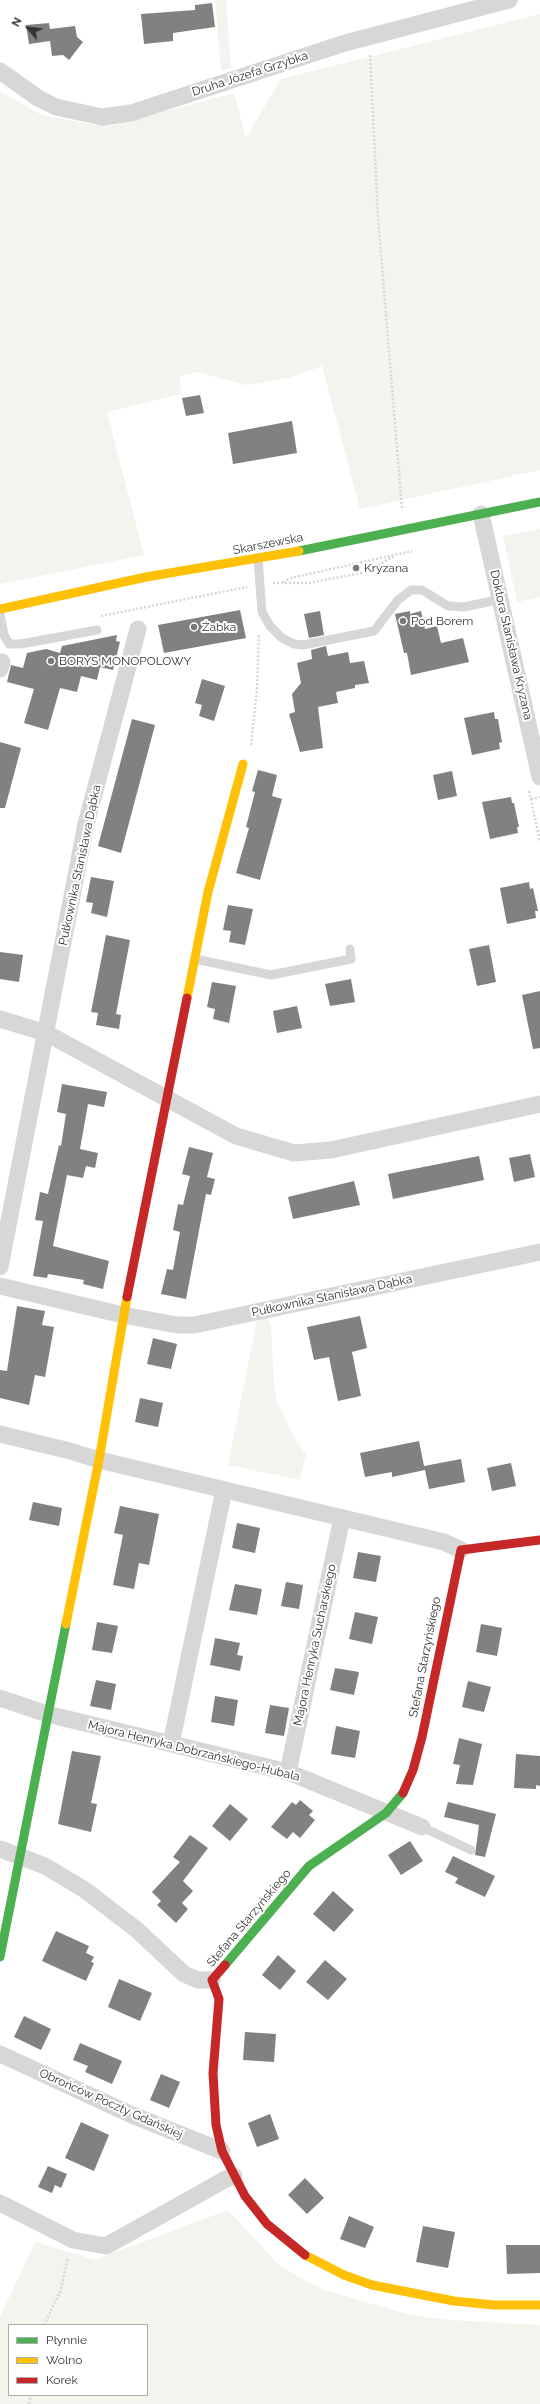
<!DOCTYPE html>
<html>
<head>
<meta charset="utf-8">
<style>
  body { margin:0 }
  #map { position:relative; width:540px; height:2404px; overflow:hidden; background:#fff; font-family:Raleway,sans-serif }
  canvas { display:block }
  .legend { position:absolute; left:8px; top:2324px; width:140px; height:72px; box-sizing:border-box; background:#fff; border:1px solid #adadad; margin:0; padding:5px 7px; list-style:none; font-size:12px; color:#333 }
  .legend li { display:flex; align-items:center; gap:8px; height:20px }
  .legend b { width:20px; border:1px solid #adadad }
  .north { position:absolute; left:8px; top:8px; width:40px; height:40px; -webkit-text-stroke:3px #fff; paint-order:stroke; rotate:298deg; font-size:11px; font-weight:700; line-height:16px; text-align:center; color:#333 }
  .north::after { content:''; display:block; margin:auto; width:14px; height:18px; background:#333; clip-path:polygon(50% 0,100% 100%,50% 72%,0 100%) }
</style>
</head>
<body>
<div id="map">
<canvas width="540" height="2404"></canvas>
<ul class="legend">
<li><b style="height:5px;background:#4caf50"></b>Płynnie</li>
<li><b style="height:5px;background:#ffc107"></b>Wolno</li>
<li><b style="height:5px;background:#c62828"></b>Korek</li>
</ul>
<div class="north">N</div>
</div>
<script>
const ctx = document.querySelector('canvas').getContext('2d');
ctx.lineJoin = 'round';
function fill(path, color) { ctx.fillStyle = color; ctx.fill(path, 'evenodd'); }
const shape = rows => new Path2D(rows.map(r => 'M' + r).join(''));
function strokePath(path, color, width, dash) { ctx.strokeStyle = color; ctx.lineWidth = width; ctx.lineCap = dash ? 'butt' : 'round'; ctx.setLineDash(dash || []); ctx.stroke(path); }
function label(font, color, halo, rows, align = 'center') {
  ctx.font = font + ' Raleway,sans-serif'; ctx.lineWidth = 4; ctx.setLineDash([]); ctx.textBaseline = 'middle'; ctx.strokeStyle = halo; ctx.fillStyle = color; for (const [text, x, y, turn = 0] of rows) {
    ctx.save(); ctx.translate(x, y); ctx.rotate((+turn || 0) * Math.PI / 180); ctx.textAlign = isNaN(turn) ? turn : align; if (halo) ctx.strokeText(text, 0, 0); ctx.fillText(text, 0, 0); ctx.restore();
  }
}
const green = shape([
  [215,0,226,0,231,68,221,71],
  [540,14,540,470,360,509,322,366,289,378,246,385,198,372,180,376,181,394,107,412,144,555,0,584,0,91,42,115,94,125,114,125,234,93,246,138,281,79],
  [540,529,540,597,517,602,503,536],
  [268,1318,271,1326,274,1385,277,1402,295,1439,306,1454,300,1480,228,1465,257,1320],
  [228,2210,281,2267,321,2289,407,2314,451,2320,540,2325,540,2404,0,2404,0,2317,35,2242,95,2260],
  [9,2325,147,2325,147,2395,9,2395]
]);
const building = shape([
  [212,3,215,27,173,33,173,41,144,44,141,14,195,10,195,5],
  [49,23,50,29,75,26,77,37,83,42,69,60,63,55,52,56,50,41,29,44,26,25],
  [200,395,204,413,186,416,182,398],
  [292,421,297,453,233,464,228,433],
  [240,610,246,638,164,653,158,625],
  [320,611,324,635,309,638,304,614],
  [410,611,410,614,421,611,425,629,437,626,441,643,463,638,469,662,411,675,407,653,404,653,395,614],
  [117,635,116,641,120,642,113,670,100,667,97,680,81,676,77,692,60,688,48,730,24,723,34,689,7,682,11,665,23,668,27,653,46,649,60,653,62,646],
  [326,646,328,656,348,652,350,663,364,661,369,683,355,685,355,688,336,692,338,703,318,707,323,748,300,752,289,714,295,712,292,694,301,683,297,663,312,659,311,650],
  [202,679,225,686,214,721,199,716,202,705,195,703],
  [494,712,495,719,498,719,502,742,499,743,500,749,472,755,464,718],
  [132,719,155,725,121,853,98,846],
  [0,742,21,748,5,808,0,808],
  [258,770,277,775,272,796,282,799,260,880,236,873,249,828,246,827,255,792,252,791],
  [452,771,457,796,438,800,433,775],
  [511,797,512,803,514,803,519,827,517,827,518,833,490,839,482,802],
  [91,877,114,881,107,917,91,913,93,903,86,902],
  [529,882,530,889,533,888,538,911,535,911,536,918,507,924,500,888],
  [228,905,253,909,245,945,229,942,231,931,223,930],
  [106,935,130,940,116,1014,121,1015,119,1029,96,1025,98,1013,91,1012],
  [489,945,496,982,477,986,469,949],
  [0,952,23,955,19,982,0,979],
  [351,979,355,1002,330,1006,325,984],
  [212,982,236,986,229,1023,213,1019,215,1009,207,1007],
  [540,991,540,1048,533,1049,522,995],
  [297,1006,302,1028,277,1033,273,1011],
  [62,1084,107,1092,104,1107,88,1104,80,1149,98,1153,95,1168,86,1166,83,1178,67,1175,53,1246,109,1261,103,1289,83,1284,84,1280,48,1274,47,1278,33,1276,43,1221,35,1220,40,1192,48,1194,59,1145,61,1146,66,1114,57,1112],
  [189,1147,213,1153,207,1177,215,1179,211,1195,206,1194,186,1299,161,1294,167,1269,173,1270,180,1232,173,1230,178,1204,183,1205,190,1176,182,1174],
  [530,1154,535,1177,514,1182,509,1158],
  [479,1156,484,1180,393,1199,388,1174],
  [354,1181,360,1205,293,1219,288,1197],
  [17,1306,45,1311,42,1325,54,1327,45,1377,35,1375,29,1405,0,1398,0,1370,7,1371],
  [360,1316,367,1348,352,1352,361,1396,338,1401,329,1357,314,1360,307,1327],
  [153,1338,177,1344,171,1369,147,1364],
  [140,1398,163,1403,158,1427,135,1422],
  [419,1441,424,1466,461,1459,465,1482,429,1489,425,1470,392,1477,392,1472,365,1477,360,1453],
  [511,1463,516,1486,492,1491,487,1468],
  [33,1502,62,1508,59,1526,29,1520],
  [120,1506,159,1514,149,1565,139,1563,134,1589,113,1585,123,1535,114,1533],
  [237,1523,260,1528,255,1553,232,1548],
  [358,1552,381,1556,376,1582,353,1578],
  [286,1582,303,1585,299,1609,281,1606],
  [235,1584,262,1589,257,1615,229,1610],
  [355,1612,378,1617,372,1644,349,1639],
  [97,1622,118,1626,112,1653,92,1650],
  [481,1624,502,1628,497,1656,476,1652],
  [215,1638,240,1643,237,1655,243,1656,240,1671,210,1665],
  [335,1668,359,1672,354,1695,330,1690],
  [96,1680,116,1684,111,1710,90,1706],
  [468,1681,491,1687,484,1712,462,1707],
  [215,1696,238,1700,234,1726,211,1722],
  [270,1705,289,1708,284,1736,265,1733],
  [336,1726,360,1731,355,1758,331,1754],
  [459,1738,482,1744,473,1785,456,1784,460,1765,453,1764],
  [72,1751,101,1756,91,1803,97,1804,91,1832,58,1824],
  [516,1754,540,1756,540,1786,536,1785,536,1789,514,1788],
  [300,1800,313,1811,309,1815,315,1820,300,1838,293,1832,287,1839,271,1827,292,1802,296,1805],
  [448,1802,496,1814,485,1857,475,1855,479,1825,444,1817],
  [230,1804,248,1819,230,1841,212,1826],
  [190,1835,208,1848,183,1881,193,1891,182,1903,188,1909,176,1923,157,1905,161,1901,152,1892,180,1862,173,1857],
  [410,1841,423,1861,401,1875,388,1855],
  [453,1856,495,1876,485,1897,455,1883,458,1878,445,1872],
  [333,1891,354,1910,334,1932,313,1914],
  [56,1931,89,1946,86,1953,94,1957,91,1962,94,1963,86,1981,42,1961],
  [278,1955,296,1971,280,1990,262,1975],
  [325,1960,347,1979,328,2000,306,1982],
  [119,1979,152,1993,140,2021,108,2007],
  [24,2016,51,2029,41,2050,14,2037],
  [245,2032,276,2034,274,2062,243,2060],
  [80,2043,122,2061,112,2084,85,2072,88,2066,73,2060],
  [161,2074,180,2082,169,2108,150,2100],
  [270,2114,279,2139,257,2147,248,2123],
  [81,2122,109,2135,94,2171,65,2158],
  [48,2166,67,2174,61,2188,55,2185,52,2193,38,2187],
  [305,2178,324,2198,307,2214,288,2195],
  [349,2216,374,2227,365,2248,340,2239],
  [423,2226,455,2232,448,2268,416,2262],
  [506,2245,540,2245,540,2273,507,2274]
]);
const path = shape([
  [370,55,378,217,402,509],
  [283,582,291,578,412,551],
  [273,583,309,583,366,572,396,555],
  [101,616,247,587],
  [251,745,257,689,259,635],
  [529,791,540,842],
  [531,799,540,797],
  [44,2325,60,2292,68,2258],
  [29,2404,31,2395]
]);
const lane = shape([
  [258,559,262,612,270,626,282,638,294,644,303,645,374,631,398,600,411,590,422,590,448,606,464,607,502,599],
  [0,614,4,635,9,644,21,644,97,630],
  [195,959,271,975,351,959,350,949],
  [422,1827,471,1850]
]);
const street = shape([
  [0,71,38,98,56,107,102,117,131,113,345,43,509,0],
  [481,514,540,777],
  [0,669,2,662],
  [0,1019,46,1033,236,1136,294,1153,331,1150,540,1104],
  [0,1267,86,824,138,629],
  [0,1286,123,1315,177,1325,194,1325,540,1252],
  [0,1434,70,1451,99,1460,444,1542,461,1550],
  [0,1698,47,1714,288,1772,422,1827],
  [171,1744,224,1490],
  [288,1772,342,1518],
  [0,1849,45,1866,85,1890,137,1930,184,1974,198,1980,212,1980],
  [0,2054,132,2115,222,2151],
  [0,2203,73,2240,106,2246,226,2179,234,2176]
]);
const fast = shape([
  [299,551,540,502],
  [0,1957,66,1624],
  [225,1965,309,1866,386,1813,403,1793]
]);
const slow = shape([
  [0,609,146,577,299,551],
  [187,998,208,892,243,764],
  [66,1624,99,1460,127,1297],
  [305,2255,344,2275,372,2285,454,2301,494,2305,540,2305]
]);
const jam = shape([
  [127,1297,187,998],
  [403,1793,413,1770,422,1737,461,1550,540,1540],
  [225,1965,212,1980,219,1999,213,2073,216,2125,222,2151,245,2196,267,2224,305,2255]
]);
const markers = [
  [356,568,4,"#7a7a7a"],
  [403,621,4,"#7a7a7a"],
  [194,627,4,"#7a7a7a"],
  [51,661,4,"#7a7a7a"]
];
const streetNames = [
  ["Druha Józefa Grzybka",250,74,-18],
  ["Skarszewska",268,544,-11],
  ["Doktora Stanisława Kryzana",511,645,77],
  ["Pułkownika Stanisława Dąbka",80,865,-78],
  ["Pułkownika Stanisława Dąbka",332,1296,-12],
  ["Majora Henryka Sucharskiego",315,1645,-78],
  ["Stefana Starzyńskiego",425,1657,-79],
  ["Majora Henryka Dobrzańskiego-Hubala",194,1751,14],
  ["Stefana Starzyńskiego",249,1918,-50],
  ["Obrońców Poczty Gdańskiej",111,2104,24]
];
const poiNames = [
  ["Kryzana",364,568],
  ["Pod Borem",411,621],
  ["Żabka",202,627],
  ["BORYS MONOPOLOWY",59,661]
];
fill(green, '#f1f5ed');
fill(building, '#818181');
strokePath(path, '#d6d6d6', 2.5, [2, 2]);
strokePath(lane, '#d7d7d7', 9);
strokePath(street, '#d7d7d7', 17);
strokePath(fast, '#4caf50', 9);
strokePath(slow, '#ffc107', 9);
strokePath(jam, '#c62828', 9);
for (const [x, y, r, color] of markers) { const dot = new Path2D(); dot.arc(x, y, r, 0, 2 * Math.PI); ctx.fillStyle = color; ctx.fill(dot); strokePath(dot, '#fff', 1.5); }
label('12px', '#333', '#fff', streetNames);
label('12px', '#333', '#fff', poiNames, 'left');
</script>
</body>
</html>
